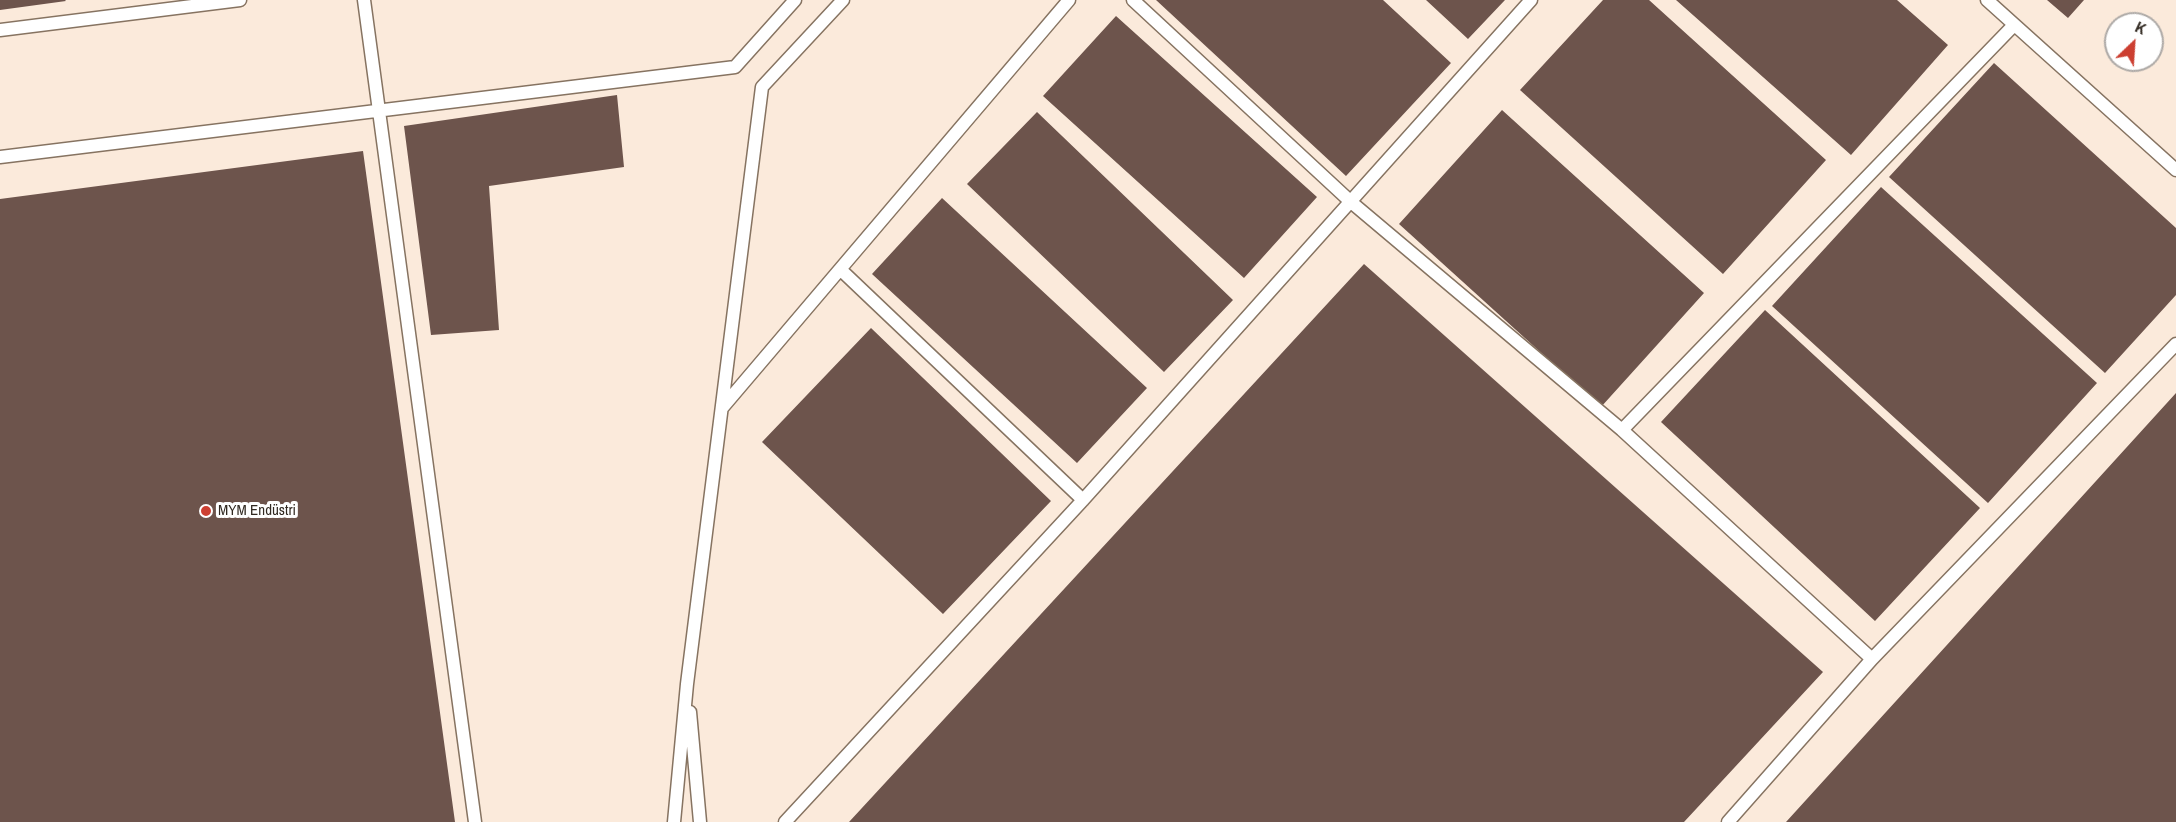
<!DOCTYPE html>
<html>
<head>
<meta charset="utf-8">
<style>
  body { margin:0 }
  #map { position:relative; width:2176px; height:822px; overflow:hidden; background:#fcf7f3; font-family:"Archivo Narrow",sans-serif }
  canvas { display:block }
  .north { position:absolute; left:2104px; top:12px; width:60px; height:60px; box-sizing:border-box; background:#fff; border:2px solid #ada9a6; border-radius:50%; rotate:25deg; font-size:16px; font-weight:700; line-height:24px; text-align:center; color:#312921 }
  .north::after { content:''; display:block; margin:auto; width:21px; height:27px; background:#cc3f31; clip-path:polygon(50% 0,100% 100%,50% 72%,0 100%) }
</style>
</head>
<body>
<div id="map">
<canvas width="2176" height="822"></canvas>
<div class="north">K</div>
</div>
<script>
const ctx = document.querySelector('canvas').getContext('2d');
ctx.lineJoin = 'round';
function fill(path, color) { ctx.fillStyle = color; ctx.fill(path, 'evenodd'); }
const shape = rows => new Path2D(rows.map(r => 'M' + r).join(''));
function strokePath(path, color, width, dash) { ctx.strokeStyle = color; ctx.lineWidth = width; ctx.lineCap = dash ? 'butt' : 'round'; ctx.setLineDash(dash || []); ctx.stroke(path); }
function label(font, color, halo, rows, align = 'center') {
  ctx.font = font + ' "Archivo Narrow",sans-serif'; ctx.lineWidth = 6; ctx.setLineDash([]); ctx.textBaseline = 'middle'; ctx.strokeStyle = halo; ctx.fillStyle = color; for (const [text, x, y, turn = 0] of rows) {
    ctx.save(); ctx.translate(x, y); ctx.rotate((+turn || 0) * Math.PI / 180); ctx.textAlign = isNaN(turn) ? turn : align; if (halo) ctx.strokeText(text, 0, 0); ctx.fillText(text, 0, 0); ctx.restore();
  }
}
const built = shape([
  [0,0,2176,0,2176,822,0,822],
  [2116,24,2152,24,2152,60,2116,60]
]);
const building = shape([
  [0,0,65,0,66,1,0,10],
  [1156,0,1383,0,1451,63,1346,176],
  [1426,0,1505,0,1468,39],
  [1603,0,1649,0,1826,160,1723,274,1520,90],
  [1676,0,1897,0,1948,45,1851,155],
  [2047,0,2084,0,2068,18],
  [1116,16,1317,197,1244,278,1043,96],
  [1994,63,2176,228,2176,295,2105,373,1889,177],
  [617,95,624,167,489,186,499,330,431,335,404,126],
  [1502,110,1704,293,1601,407,1399,224],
  [1037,112,1233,300,1164,372,967,184],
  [363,151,455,822,0,822,0,199],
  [1881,187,2097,383,1988,503,1772,306],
  [942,198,1147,388,1077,463,872,274],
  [1364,264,1823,672,1684,822,849,822],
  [1765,310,1980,508,1875,621,1661,422],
  [871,328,1051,501,943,614,762,442],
  [2176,393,2176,822,1786,822]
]);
const service = shape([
  [364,0,475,822],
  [1133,0,1351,202,1622,430,1872,659],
  [1987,0,2176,170],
  [0,30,240,0],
  [0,157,735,67,795,0],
  [841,270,1083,500],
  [722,408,1069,0],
  [1622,430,2014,25],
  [690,712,700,822],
  [674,822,687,684,762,87,843,0],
  [785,822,1083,500,1531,0],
  [1728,822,1872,659,2176,344]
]);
const markers = [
  [206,511,6,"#cc3f31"]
];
const poiNames = [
  ["MYM Endüstri",218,511]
];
fill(built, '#fbeadb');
fill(building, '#6d544c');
strokePath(service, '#867361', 15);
strokePath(service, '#fff', 12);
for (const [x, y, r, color] of markers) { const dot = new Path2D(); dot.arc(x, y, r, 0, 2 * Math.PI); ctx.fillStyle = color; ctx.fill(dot); strokePath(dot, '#fff', 2); }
label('15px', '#312921', '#fff', poiNames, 'left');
</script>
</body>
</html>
